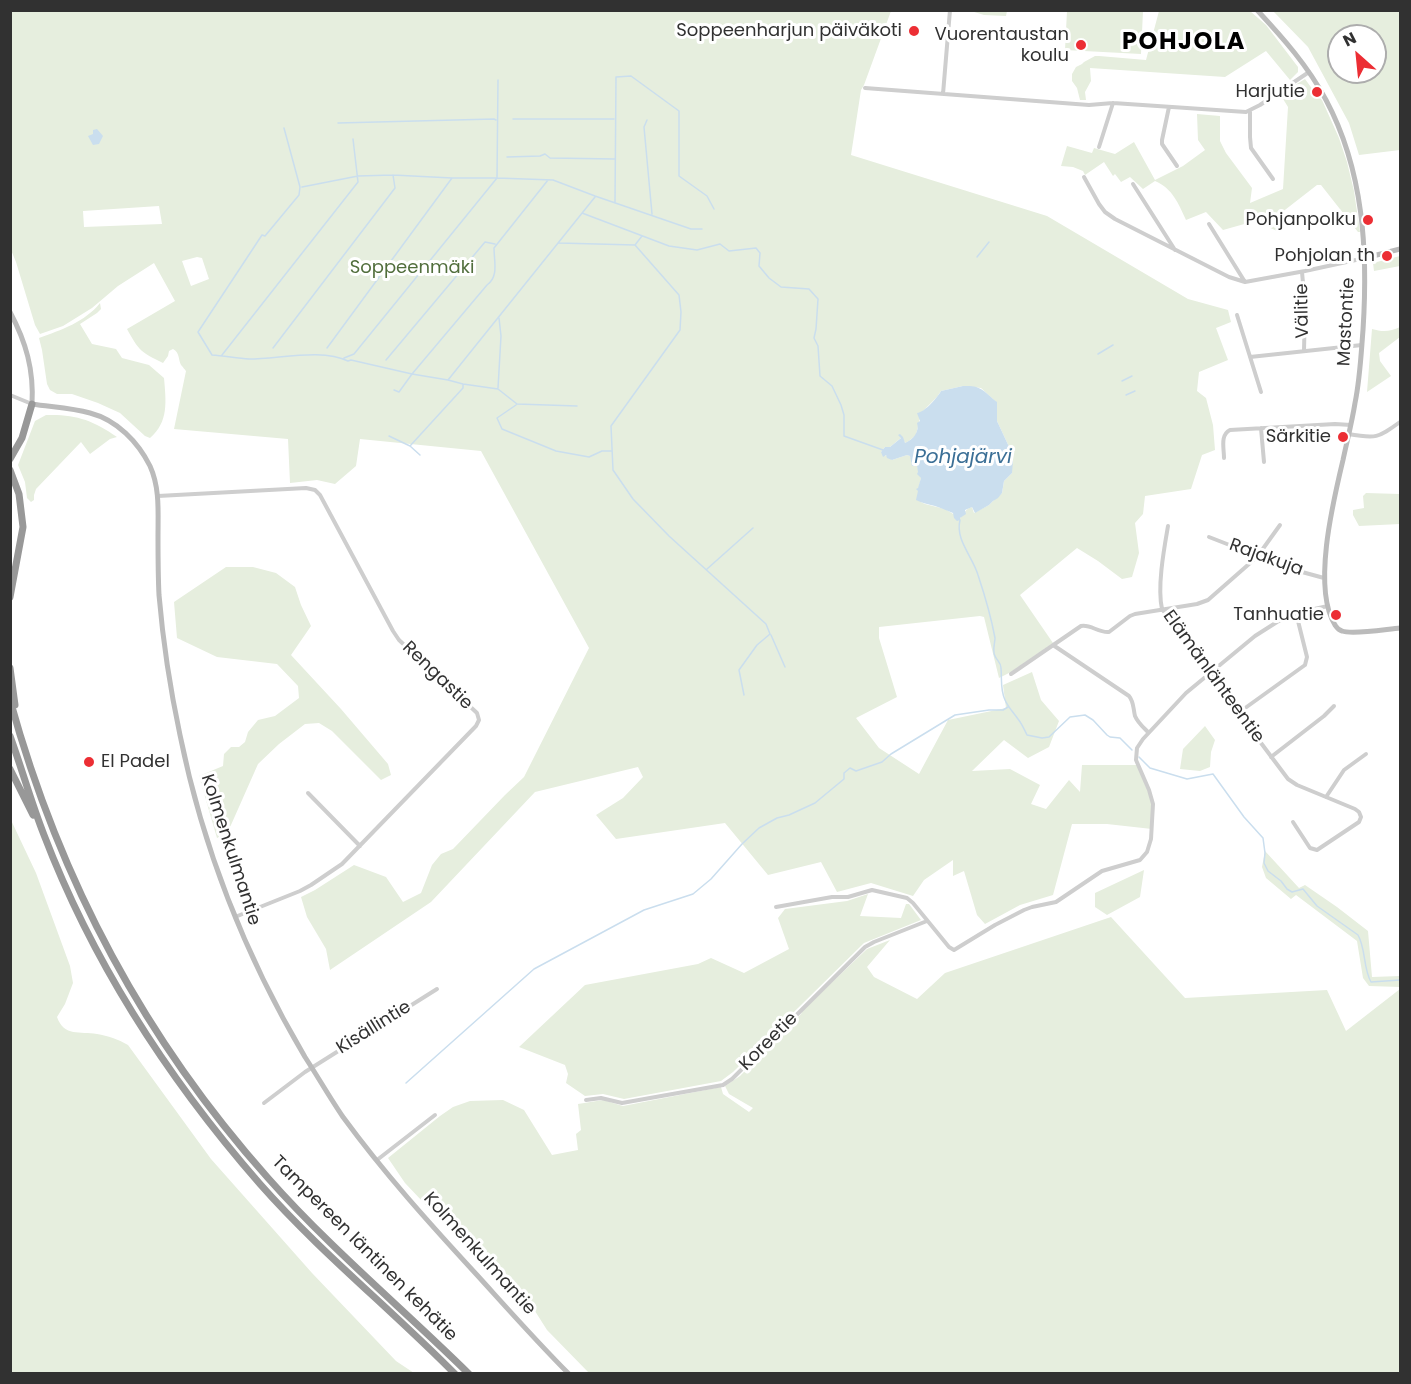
<!DOCTYPE html>
<html>
<head>
<meta charset="utf-8">
<style>
	body { margin:0 }
	#map { position:relative; width:1411px; height:1384px; overflow:hidden; background:#fff; font-family:Poppins,sans-serif }
	canvas { display:block }
	.frame { position:absolute; inset:0; border:12px solid #313131; pointer-events:none }
	.north { position:absolute; left:1327px; top:24px; width:60px; height:60px; box-sizing:border-box; background:#fff; border:2px solid #adadad; border-radius:50%; rotate:333deg; font-size:16px; font-weight:700; line-height:24px; text-align:center; color:#313131 }
	.north::after { content:''; display:block; margin:auto; width:21px; height:27px; background:#ec2e34; clip-path:polygon(50% 0,100% 100%,50% 72%,0 100%) }
</style>
</head>
<body>
<div id="map">
<canvas width="1411" height="1384"></canvas>
<div class="frame"></div>
<div class="north">N</div>
</div>
<script>
const ctx = document.querySelector('canvas').getContext('2d');
ctx.lineJoin = 'round';
function fill(path, color) { ctx.fillStyle = color; ctx.fill(path, 'evenodd'); }
function trace(path, color, width, dash) { ctx.strokeStyle = color; ctx.lineWidth = width; ctx.lineCap = dash ? 'butt' : 'round'; ctx.setLineDash(dash || []); ctx.stroke(path); }
function write(font, color, halo, rows, align = 'center') {
  ctx.font = font + ' Poppins,sans-serif'; ctx.lineWidth = 6; ctx.setLineDash([]); ctx.textBaseline = 'middle'; ctx.strokeStyle = halo; ctx.fillStyle = color; for (const [text, x, y, turn = 0] of rows) {
    ctx.save(); ctx.translate(x, y); ctx.rotate((+turn || 0) * Math.PI / 180); ctx.textAlign = isNaN(turn) ? turn : align; if (halo) ctx.strokeText(text, 0, 0); ctx.fillText(text, 0, 0); ctx.restore();
  }
}
const green = new Path2D(`
	M 10,11 L 891,11 L 864,85 L 861,90 L 851,155 L 1047,216 L 1188,299 L 1228,310 L 1231,322 L 1216,328 L 1228,360 L 1199,372 L 1197,391 L 1206,398 L 1213,425 L 1215,450 L 1202,455 L 1191,489 L 1145,496 L 1143,514 L 1135,523 L 1139,553 L 1132,577 L 1122,579 L 1098,561 L 1077,548 L 1020,595 L 1053,643 L 1011,672 L 999,678 L 984,617 L 980,616 L 879,627 L 879,638 L 897,697 L 856,718 L 879,748 L 919,774 L 948,720 L 1006,708 L 1003,685 L 1032,672 L 1041,700 L 1059,721 L 1049,747 L 1028,758 L 1004,740 L 972,771 L 1010,769 L 1040,785 L 1031,804 L 1046,809 L 1069,780 L 1080,792 L 1082,765 L 1137,765 L 1153,804 L 1152,829 L 1107,824 L 1072,824 L 1053,895 L 1020,905 L 985,924 L 977,915 L 964,871 L 953,876 L 953,860 L 924,880 L 913,896 L 871,883 L 837,892 L 821,862 L 768,875 L 725,823 L 616,839 L 596,815 L 623,798 L 643,777 L 638,767 L 535,792 L 431,902 L 330,970 L 326,949 L 307,917 L 301,897 L 315,890 L 354,865 L 386,877 L 403,902 L 421,893 L 432,865 L 441,854 L 453,849 L 505,795 L 524,777 L 589,648 L 481,451 L 360,439 L 356,466 L 335,484 L 317,480 L 290,483 L 288,439 L 174,429 L 186,371 C 186,371 182,366 181,365 C 178,359 180,353 173,349 L 169,351 L 168,356 L 163,363 C 141,352 139,351 127,329 L 175,301 L 154,263 L 118,286 L 92,308 L 63,326 L 40,334 L 35,325 L 16,262 L 11,250 ZM 159,206 L 162,224 L 84,227 L 83,211 ZM 197,257 L 202,258 L 209,279 L 191,286 L 182,261 ZM 963,386 L 981,388 L 996,402 L 997,421 L 1011,451 L 1010,458 L 1012,473 L 1004,481 L 1002,493 L 993,501 L 989,505 L 974,513 L 972,507 C 965,509 965,513 960,518 L 945,509 L 925,504 L 921,502 L 918,491 L 921,478 L 917,466 L 912,461 L 910,456 L 907,455 L 892,460 L 881,452 L 885,447 L 890,447 L 902,437 L 905,443 L 909,441 L 916,435 L 921,413 L 937,397 L 941,391 Z
	M 971,11 L 1007,11 L 1006,16 L 984,15 Z
	M 1067,11 L 1143,11 L 1141,54 L 1065,50 Z
	M 1159,11 L 1250,11 L 1266,25 L 1298,67 L 1298,72 L 1290,80 L 1266,51 L 1225,77 L 1090,68 L 1091,81 L 1085,92 L 1086,100 L 1080,100 L 1077,88 L 1072,81 L 1072,74 L 1076,67 L 1082,64 L 1084,62 L 1095,56 L 1099,56 L 1146,60 Z
	M 1273,11 L 1400,11 L 1400,150 L 1359,155 L 1349,123 L 1308,47 ZM 1339,36 L 1375,36 L 1375,72 L 1339,72 Z
	M 1305,79 L 1316,94 L 1322,100 L 1339,138 L 1347,162 L 1354,191 L 1360,232 L 1358,232 L 1321,185 L 1317,185 L 1281,213 L 1289,225 L 1277,231 L 1255,221 L 1223,230 L 1206,212 L 1186,220 C 1178,203 1173,189 1155,181 L 1143,189 L 1130,177 L 1121,182 L 1115,174 L 1113,176 L 1104,162 L 1085,175 L 1083,171 L 1073,167 L 1061,166 L 1067,146 L 1092,153 L 1094,148 L 1115,154 L 1134,142 L 1155,180 L 1183,166 L 1205,150 L 1198,140 L 1197,114 L 1220,116 L 1220,141 L 1226,153 L 1252,188 L 1250,203 L 1283,189 L 1288,107 L 1280,94 Z
	M 1400,256 L 1400,266 L 1374,271 L 1373,263 Z
	M 100,303 L 101,309 L 97,313 L 80,324 L 92,344 L 116,349 L 122,358 L 149,365 L 164,378 C 166,401 169,422 150,438 L 145,436 L 120,413 L 98,403 L 72,394 L 57,394 L 50,390 L 47,384 L 42,350 L 39,338 C 61,330 85,322 100,303 Z
	M 1400,327 L 1400,337 L 1379,353 L 1380,361 L 1391,376 L 1367,392 L 1372,329 C 1382,332 1390,332 1400,327 Z
	M 46,415 C 75,414 93,420 117,437 L 110,439 L 90,454 L 81,442 L 36,489 L 34,495 L 34,500 L 31,502 L 27,498 L 25,482 L 18,465 L 35,421 Z
	M 1366,493 L 1400,494 L 1400,524 L 1359,526 L 1353,515 L 1353,510 L 1364,508 L 1363,496 Z
	M 226,567 L 253,567 L 276,573 L 295,587 L 301,605 L 311,626 L 291,655 L 341,709 L 388,764 L 391,775 L 381,780 L 332,731 L 319,723 L 305,724 L 279,744 L 258,764 L 227,834 L 217,838 L 199,776 L 223,766 L 224,754 L 231,747 L 239,747 L 245,742 L 248,732 L 258,720 L 275,716 L 299,698 L 298,686 L 277,664 L 217,657 L 177,638 L 174,602 Z
	M 1205,726 L 1215,740 L 1211,752 L 1210,767 L 1200,771 L 1180,769 L 1183,749 Z
	M 10,818 L 36,873 L 70,966 L 73,983 L 65,1004 L 57,1017 C 64,1037 80,1031 97,1034 C 108,1036 118,1039 128,1045 L 211,1159 L 312,1273 L 396,1361 L 414,1373 L 11,1373 Z
	M 1265,851 L 1299,888 L 1305,885 L 1337,907 L 1368,931 L 1372,977 L 1400,976 L 1400,987 L 1369,986 L 1363,978 L 1357,941 L 1296,895 L 1291,899 L 1266,878 L 1262,867 Z
	M 1144,870 L 1140,897 L 1107,915 L 1095,907 L 1095,893 Z
	M 868,894 L 860,916 L 901,918 L 906,904 L 909,904 L 921,920 L 864,943 L 733,1072 L 721,1081 L 624,1099 L 603,1094 L 585,1096 L 566,1083 L 568,1074 L 565,1065 L 519,1047 L 585,985 L 698,964 L 711,958 L 744,973 L 789,949 L 778,918 L 785,909 L 847,901 Z
	M 1111,917 L 1185,998 L 1327,990 L 1346,1031 L 1400,989 L 1400,1373 L 1364,1374 L 1361,1372 L 1358,1374 L 589,1373 L 547,1330 L 521,1289 L 503,1271 L 475,1257 L 405,1183 L 388,1158 L 440,1116 L 453,1107 L 470,1101 L 503,1100 L 524,1110 L 552,1155 L 578,1150 L 576,1134 L 581,1130 L 578,1104 L 603,1100 L 623,1106 L 721,1087 L 723,1094 L 749,1112 L 753,1108 L 729,1094 L 725,1086 L 740,1076 L 801,1014 L 803,1010 L 867,949 L 890,940 L 867,967 L 874,977 L 917,999 L 945,973 Z`);
const water = new Path2D(`
	M 97,129 L 103,136 L 99,144 L 93,145 L 88,136 L 93,134 L 93,130 Z
	M 963,386 C 982,385 983,391 997,402 L 997,421 L 1011,451 L 1010,458 L 1013,461 L 1012,473 L 1004,481 L 1002,493 L 998,498 L 993,501 L 989,505 L 975,513 L 972,507 L 965,510 L 966,514 L 960,518 L 960,520 L 957,521 L 954,518 L 953,513 C 947,511 942,508 935,506 C 928,504 922,503 916,500 L 918,491 L 916,489 L 918,488 L 921,478 L 917,474 L 918,472 L 917,466 L 912,466 L 910,456 L 907,455 L 892,460 L 887,458 L 886,455 L 883,457 L 881,452 L 885,447 L 890,447 L 901,438 L 898,435 L 900,434 L 903,437 L 905,443 C 913,440 920,431 917,423 L 920,421 L 917,413 C 925,412 937,398 941,391 Z`);
const stream = new Path2D(`
	M 513,119 L 614,119
	M 647,120 L 644,127 L 652,214
	M 338,123 L 494,119 L 496,120
	M 284,128 L 300,187 L 299,195 L 265,236 L 262,235 L 198,332 L 212,355 C 224,356 237,358 249,359 C 279,359 322,348 348,361 L 351,360 L 412,374 L 448,380 L 463,384 L 498,389 L 517,404 L 577,406
	M 507,157 L 540,156 L 545,154 L 550,158 L 615,159
	M 302,187 L 358,176 L 393,175 L 452,178 L 497,178 L 553,180 L 595,196 L 691,229 L 702,229
	M 615,203 L 616,77 L 631,76 L 679,111 L 679,176 L 707,196 L 714,209
	M 582,213 L 669,246 L 697,250 L 720,244 L 729,251 L 756,248 L 760,253 L 759,266 L 769,278 L 781,287 L 809,289 L 818,299 L 816,329 L 814,338 L 818,346 L 820,376 L 832,386 L 841,405 L 844,415 L 844,436 L 883,450
	M 559,243 L 635,245 L 642,236
	M 635,245 L 679,295 L 681,312 L 680,330 L 611,426 L 613,470 L 633,499 L 669,536 L 766,624 L 770,634 L 757,645 L 739,670 L 744,695
	M 977,257 L 989,242
	M 273,348 L 395,188 L 393,175
	M 327,348 L 452,178
	M 1098,354 L 1113,345
	M 222,355 L 358,182 L 353,139
	M 344,358 L 354,354 L 497,178 L 498,80
	M 386,360 L 485,242 L 495,244
	M 448,380 L 595,197
	M 1122,381 L 1132,376
	M 498,388 L 501,336 L 499,318
	M 394,390 L 399,392 L 412,374 L 487,285 C 499,277 494,261 494,248 L 548,180
	M 1126,395 L 1135,391
	M 516,405 L 497,418 L 502,429 L 556,451 L 589,457 L 602,451 L 611,451
	M 389,436 L 410,446 L 420,455
	M 410,446 L 463,388 L 463,384
	M 960,520 C 955,540 973,557 978,575 C 985,596 991,616 995,638 C 995,643 992,651 995,656 C 997,661 1001,662 1001,668 C 1002,679 1000,689 1005,700 C 1008,707 1013,712 1018,719 C 1022,724 1024,729 1027,735 L 1042,738 L 1049,737 L 1070,717 L 1085,715 L 1093,720 L 1107,735 L 1110,737 L 1120,738 L 1132,750
	M 707,569 L 753,528
	M 771,635 L 785,667
	M 1139,757 L 1150,768 L 1187,779 L 1213,774 L 1244,817 L 1263,838 L 1265,853 L 1264,863 L 1268,871 L 1281,881 L 1287,889 L 1292,892 L 1303,889 L 1317,906 L 1358,935 C 1366,949 1363,968 1371,982 L 1400,980
	M 406,1083 L 534,969 L 644,910 L 693,894 L 711,879 L 742,844 L 759,828 L 777,818 L 789,815 L 815,803 L 844,779 L 844,773 L 850,768 L 856,771 L 882,762 L 891,754 L 955,715 L 989,710 L 1003,710 L 1008,707`);
const street = new Path2D(`
	M 865,88 L 1089,105 L 1113,103 L 1246,112 L 1260,105 L 1309,72
	M 943,94 L 950,10
	M 1169,107 L 1162,140 L 1162,144 L 1177,166
	M 1250,112 L 1250,137 L 1251,148 L 1273,179
	M 1099,147 L 1113,103
	M 1084,177 L 1099,204 L 1105,212 L 1115,219 L 1229,277 L 1245,282 L 1305,271 L 1365,258
	M 1133,184 L 1175,250
	M 1209,224 L 1245,282
	M 1302,272 L 1305,305 L 1304,351
	M 1237,315 L 1261,392
	M 1250,357 L 1362,345
	M 10,395 L 32,404
	M 1261,428 L 1264,462
	M 1348,434 C 1376,439 1378,438 1400,422
	M 1224,458 C 1224,448 1220,435 1230,430 L 1335,424 L 1351,425
	M 158,496 L 306,488 L 315,490 L 320,495 L 393,631 L 399,640 L 477,713 L 479,720 L 476,726 L 342,864 L 311,885 L 300,891 L 235,917
	M 1168,526 C 1164,549 1157,587 1162,609 L 1241,711 L 1258,739 L 1288,779 L 1297,785 L 1355,809 L 1359,812 L 1361,817 L 1359,822 L 1317,850 L 1310,848 L 1293,822
	M 1209,537 L 1291,569 L 1324,578
	M 1053,645 L 1129,696 C 1134,702 1133,708 1135,716 C 1138,723 1143,727 1148,732
	M 1011,674 L 1081,626 C 1091,624 1098,633 1109,632 L 1130,616 L 1135,614 L 1197,604 L 1208,600 L 1257,557 L 1280,525
	M 1241,711 L 1305,665 L 1307,657 L 1296,613
	M 1271,757 L 1324,716 L 1334,706
	M 308,793 L 360,846
	M 1326,797 L 1344,770 L 1366,754
	M 776,907 L 832,897 L 848,897 L 872,890 L 907,898 L 913,903 L 949,947 L 954,950 L 995,925 L 1024,910 L 1032,907 L 1056,902 L 1102,871 L 1140,860 L 1147,852 L 1151,839 L 1153,804 L 1149,790 L 1136,760 L 1137,748 L 1143,739 L 1186,693 L 1255,636 L 1277,622 L 1296,613 L 1328,606
	M 586,1100 L 601,1098 L 622,1103 L 723,1085 L 732,1079 L 865,947 L 874,942 L 927,921
	M 264,1103 L 305,1072 L 437,989
	M 377,1160 L 435,1115`);
const secondary = new Path2D(`
	M 1257,10 C 1283,38 1308,66 1326,100 C 1364,171 1368,252 1363,330 C 1361,355 1360,379 1355,403 C 1352,422 1347,441 1343,460 C 1333,502 1312,588 1335,625 C 1337,628 1338,630 1342,631 C 1353,635 1387,629 1400,628
	M 1365,258 L 1400,249
	M 10,312 C 26,342 34,370 32,404 C 51,407 71,408 90,413 C 117,420 138,442 150,466 C 160,488 158,512 158,536 C 158,555 158,575 159,595 C 163,642 170,688 180,735 C 203,849 246,957 305,1057 C 318,1077 330,1098 343,1117 C 384,1173 430,1224 477,1275 C 507,1308 537,1342 569,1374`);
const highway = new Path2D(`
	M 10,459 L 22,438 L 32,404
	M 10,470 L 19,494 L 23,527 L 10,597
	M 10,668 L 15,705
	M 10,700 C 59,878 144,1039 268,1178 C 330,1248 402,1308 469,1374
	M 10,736 C 22,769 31,802 44,835 C 93,963 170,1081 260,1184 C 320,1252 391,1309 455,1374
	M 10,769 L 33,815`);
const markers = [
	[914,31,6,"#ec2e34"],
	[1081,45,6,"#ec2e34"],
	[1317,92,6,"#ec2e34"],
	[1368,220,6,"#ec2e34"],
	[1387,256,6,"#ec2e34"],
	[1343,437,6,"#ec2e34"],
	[1336,615,6,"#ec2e34"],
	[89,762,6,"#ec2e34"]
];
const poiNames = [
	["Soppeenharjun päiväkoti",902,31],
	["Vuorentaustan",1069,35],
	["koulu",1069,56],
	["Harjutie",1305,92],
	["Pohjanpolku",1356,220],
	["Pohjolan th",1375,256],
	["Särkitie",1331,437],
	["Tanhuatie",1324,615],
	["El Padel",101,762,"left"]
];
const parkNames = [
	["Soppeenmäki",412,268]
];
const streetNames = [
	["Välitie",1303,311,-91],
	["Mastontie",1347,322,-87],
	["Rajakuja",1266,558,20],
	["Rengastie",437,676,44],
	["Elämänlähteentie",1213,677,54],
	["Kolmenkulmantie",230,850,72],
	["Kisällintie",374,1028,-32],
	["Koreetie",769,1042,-45],
	["Tampereen läntinen kehätie",364,1249,45],
	["Kolmenkulmantie",479,1254,48]
];
const waterNames = [
	["Pohjajärvi",963,458]
];
const districtNames = [
	["POHJOLA",1184,43]
];
fill(green, '#e6eede');
fill(water, '#cadeee');
trace(stream, '#cadeee', 1.5);
trace(street, '#cecece', 4);
trace(secondary, '#bbb', 5);
trace(highway, '#989898', 7);
for (const [x, y, r, color] of markers) { const dot = new Path2D(); dot.arc(x, y, r, 0, 2 * Math.PI); ctx.fillStyle = color; ctx.fill(dot); trace(dot, '#fff', 2); }
write('18px', '#313131', '#fff', poiNames, 'right');
write('18px', '#516e3c', '#fff', parkNames);
write('18px', '#313131', '#fff', streetNames);
write('italic 20px', '#3b6f96', '#fff', waterNames);
ctx.letterSpacing = '1.5px';
write('bold 24px', '#000', '#fff', districtNames);
ctx.letterSpacing = '0px';
</script>
</body>
</html>
